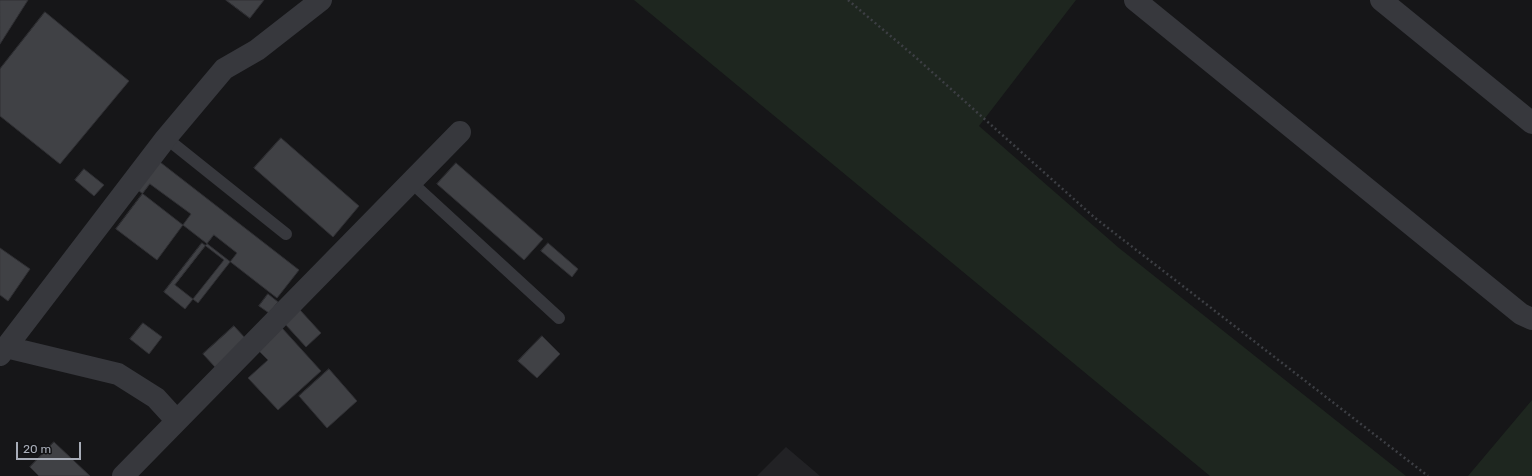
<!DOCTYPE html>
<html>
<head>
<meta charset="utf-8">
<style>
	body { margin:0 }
	#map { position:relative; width:1532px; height:476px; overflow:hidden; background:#161618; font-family:Rubik,sans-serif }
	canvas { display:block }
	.scale { position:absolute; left:16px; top:442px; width:65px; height:18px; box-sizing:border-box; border:2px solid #a8adb8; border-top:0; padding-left:5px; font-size:12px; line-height:14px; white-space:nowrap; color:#a8adb8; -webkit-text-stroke:3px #111113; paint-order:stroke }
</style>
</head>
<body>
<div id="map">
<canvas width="1532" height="476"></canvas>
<div class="scale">20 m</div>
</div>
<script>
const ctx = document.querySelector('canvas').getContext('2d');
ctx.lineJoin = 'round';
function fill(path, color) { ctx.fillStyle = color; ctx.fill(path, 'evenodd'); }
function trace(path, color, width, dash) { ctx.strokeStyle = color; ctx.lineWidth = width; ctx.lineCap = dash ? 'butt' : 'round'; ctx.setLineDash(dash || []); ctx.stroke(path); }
const built = new Path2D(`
	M 786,447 L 820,476 L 757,476 Z`);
const green = new Path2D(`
	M 634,0 L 1076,0 L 979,126 L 1119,248 L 1406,476 L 1210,476 Z
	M 1532,400 L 1532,476 L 1468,476 Z`);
const building = new Path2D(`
	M 0,0 L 28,0 L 0,44 Z
	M 226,0 L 264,0 L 250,18 Z
	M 45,12 L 129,81 L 60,164 L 0,116 L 0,69 Z
	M 281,138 L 359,206 L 333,237 L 254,168 Z
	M 156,159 L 299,270 L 277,298 L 134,187 Z
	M 456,163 L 543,239 L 524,260 L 437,184 Z
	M 84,169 L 104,185 L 94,196 L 75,180 Z
	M 150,184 L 191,214 L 157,260 L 116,229 Z
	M 214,235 L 237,253 L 198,303 L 175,285 Z
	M 202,243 L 224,260 L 185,309 L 164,292 Z
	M 548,243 L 578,269 L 572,277 L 541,251 Z
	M 0,248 L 30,269 L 8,301 L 0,295 Z
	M 268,294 L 278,302 L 269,313 L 259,306 Z
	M 300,310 L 321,333 L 306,347 L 285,324 Z
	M 143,323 L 162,337 L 149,354 L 130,339 Z
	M 234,326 L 246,339 L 215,367 L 203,354 Z
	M 282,328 L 321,371 L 278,410 L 248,378 L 268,360 L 258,350 Z
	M 542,336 L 560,354 L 537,378 L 518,361 Z
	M 329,369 L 357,401 L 327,428 L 299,396 Z
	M 54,442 L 90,476 L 39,476 L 30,467 Z`);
const path = new Path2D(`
	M 848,0 L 913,55 L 1095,218 L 1428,476`);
const lane = new Path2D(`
	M 166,138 L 286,234
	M 411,182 L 559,318`);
const street = new Path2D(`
	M 1135,0 L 1521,314 L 1532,319
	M 1381,0 L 1532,123
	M 6,347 L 118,374 L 156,398 L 177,421
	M 0,355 L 166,138 L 224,69 L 257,50 L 321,0
	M 123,476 L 460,132`);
fill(built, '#222225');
fill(green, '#1e261f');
fill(building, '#404145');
trace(building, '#303034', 1);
trace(path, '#3d3f44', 2.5, [2, 3]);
trace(lane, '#37383d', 12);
trace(street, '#37383d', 22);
</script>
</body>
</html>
